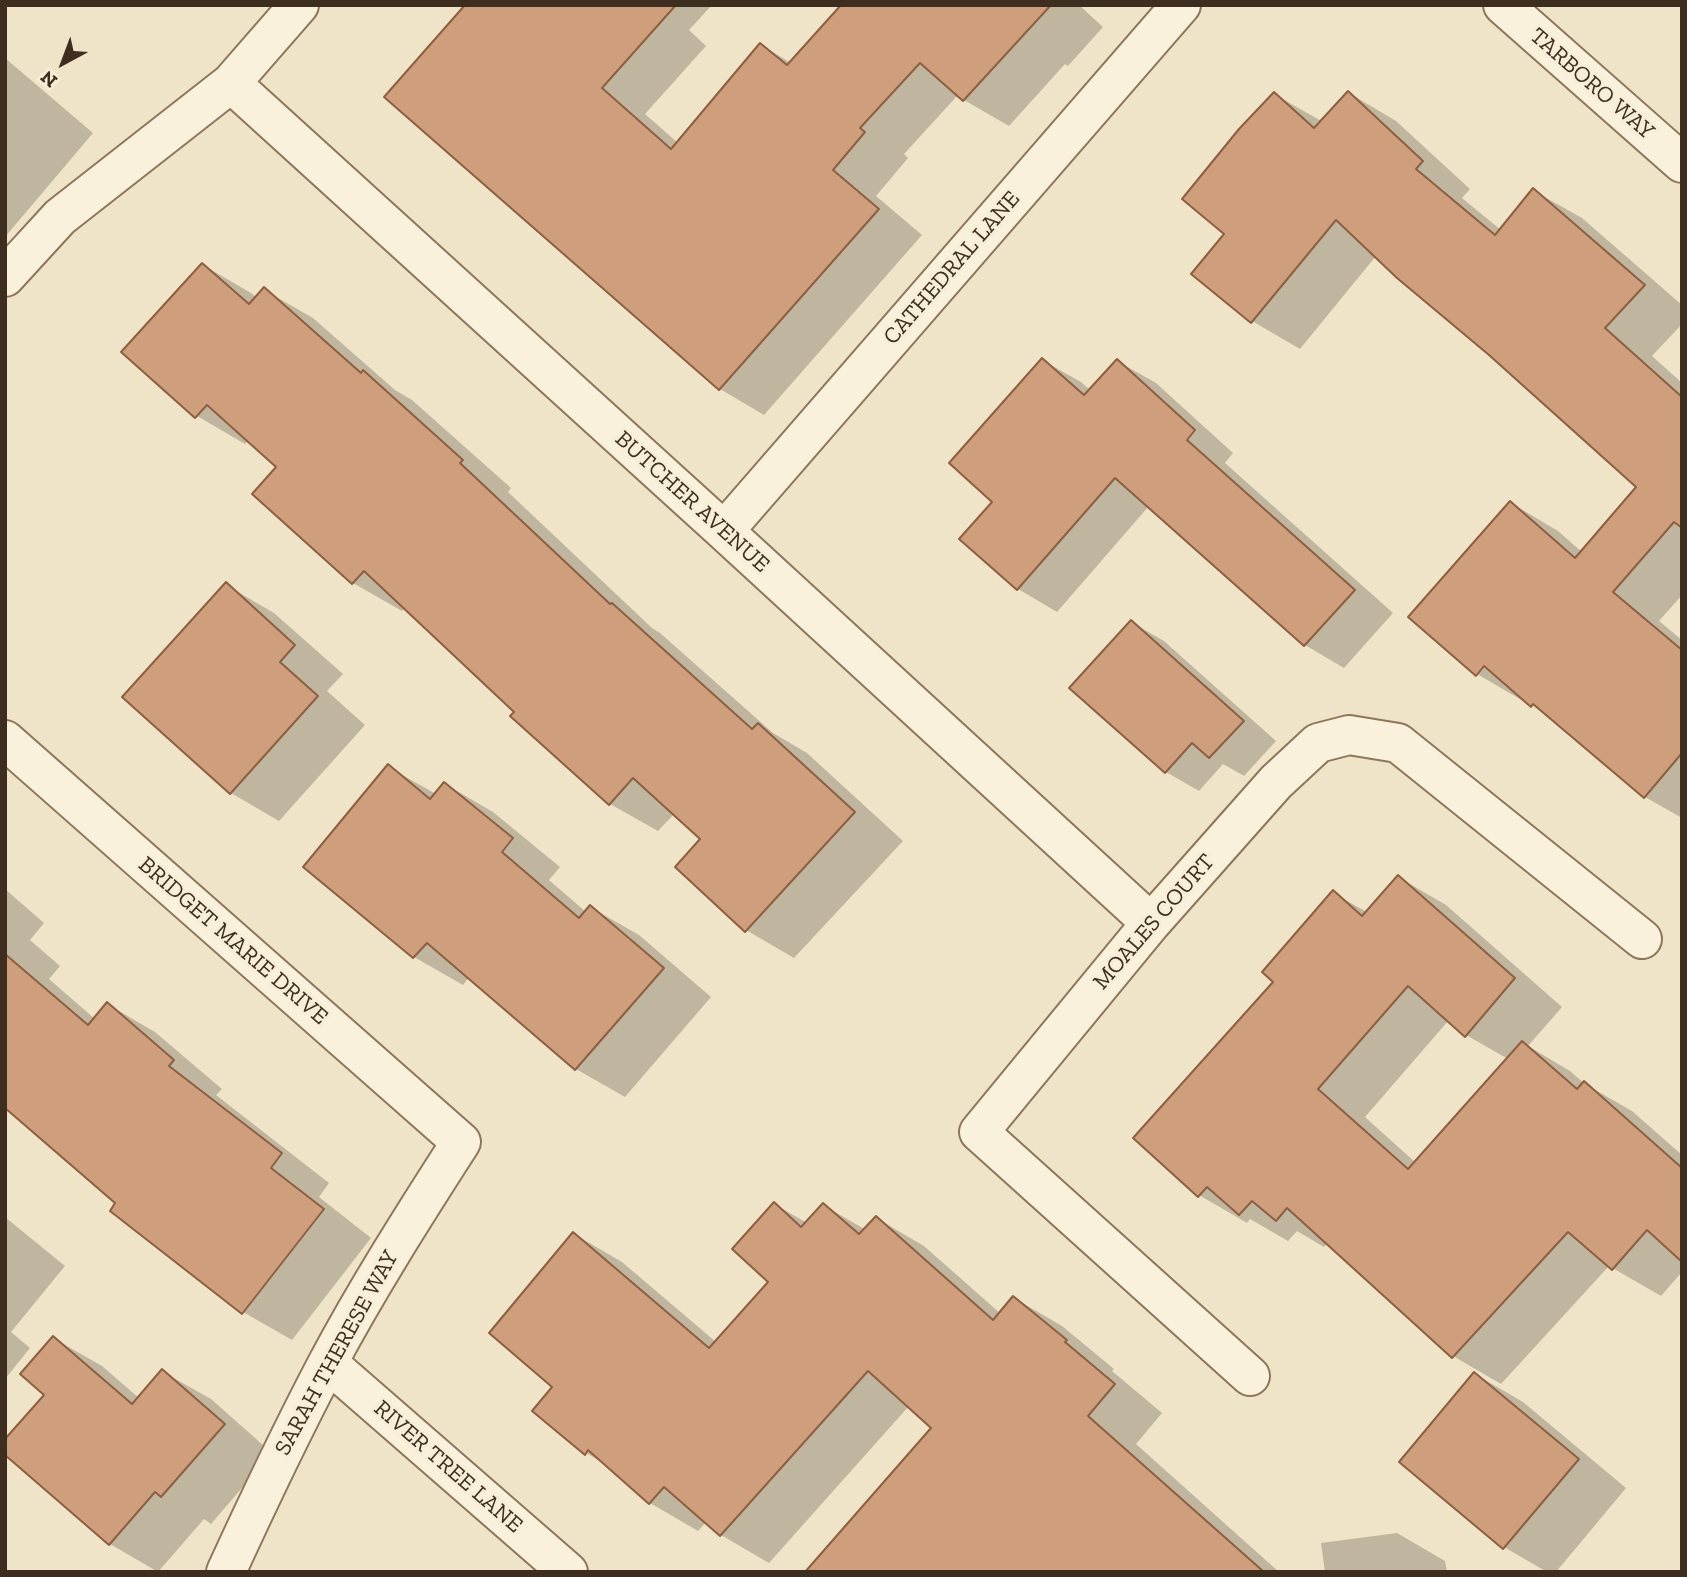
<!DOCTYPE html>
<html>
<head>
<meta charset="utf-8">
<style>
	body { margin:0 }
	#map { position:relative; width:1687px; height:1577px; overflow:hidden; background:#f0e4c8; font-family:"Zilla Slab",serif }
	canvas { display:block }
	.frame { position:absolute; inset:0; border:7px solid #3d2e20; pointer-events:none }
	.north { position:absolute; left:28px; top:28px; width:70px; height:70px; -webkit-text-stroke:5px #f7eed8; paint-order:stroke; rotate:221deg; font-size:19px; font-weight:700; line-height:28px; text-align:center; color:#3d2e20 }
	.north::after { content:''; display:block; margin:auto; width:24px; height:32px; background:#3d2e20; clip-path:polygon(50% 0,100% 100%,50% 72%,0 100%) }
</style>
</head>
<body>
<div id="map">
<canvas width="1687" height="1577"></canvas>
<div class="frame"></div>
<div class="north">N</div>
</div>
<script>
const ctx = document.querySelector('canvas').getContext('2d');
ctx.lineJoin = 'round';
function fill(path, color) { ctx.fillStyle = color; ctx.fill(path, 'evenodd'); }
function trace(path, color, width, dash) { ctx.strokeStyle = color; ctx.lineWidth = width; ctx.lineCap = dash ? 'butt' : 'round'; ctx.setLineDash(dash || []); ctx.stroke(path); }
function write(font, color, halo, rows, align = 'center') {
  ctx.font = font + ' "Zilla Slab",serif'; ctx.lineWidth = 6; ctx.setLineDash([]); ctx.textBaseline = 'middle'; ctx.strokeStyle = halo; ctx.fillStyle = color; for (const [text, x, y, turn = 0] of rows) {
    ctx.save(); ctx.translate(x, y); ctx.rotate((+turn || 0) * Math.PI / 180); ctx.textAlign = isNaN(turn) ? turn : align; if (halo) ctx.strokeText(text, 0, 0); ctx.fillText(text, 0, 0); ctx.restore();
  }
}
const shadow = new Path2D(`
	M 544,5 L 712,5 L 689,30 L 706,46 L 645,114 L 678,143 L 761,45 L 791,63 L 844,5 L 1079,5 L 1103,27 L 1068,66 L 1065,64 L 1009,126 L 964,100 L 958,95 L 904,154 L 908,158 L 876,196 L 922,235 L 764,415 L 720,389 Z
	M 5,58 L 93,133 L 5,237 Z
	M 1349,93 L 1396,121 L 1470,189 L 1462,198 L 1501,230 L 1534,191 L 1582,218 L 1682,305 L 1682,324 L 1652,356 L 1682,383 L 1682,595 L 1659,621 L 1682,640 L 1682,818 L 1645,797 L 1548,715 L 1526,700 L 1525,702 L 1477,674 L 1511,503 L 1558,531 L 1582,552 L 1638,487 L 1490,354 L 1376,256 L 1300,349 L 1252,321 L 1226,234 L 1274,94 L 1323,122 Z
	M 203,265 L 251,293 L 257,298 L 264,290 L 313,318 L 395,390 L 412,400 L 511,488 L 508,492 L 652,628 L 660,633 L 773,733 L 807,753 L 903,841 L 794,958 L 746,930 L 702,839 L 674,814 L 658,831 L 610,804 L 405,607 L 402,611 L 353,583 L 254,494 L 278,467 L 249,440 L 245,444 L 197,416 L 124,352 Z
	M 1042,360 L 1081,382 L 1090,390 L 1117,361 L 1156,383 L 1233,453 L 1225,463 L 1393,613 L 1344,668 L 1305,645 L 1149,506 L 1057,612 L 1018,589 L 995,502 Z
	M 226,585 L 274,613 L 343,674 L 327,691 L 365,725 L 279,821 L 231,793 Z
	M 1131,622 L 1164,641 L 1276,741 L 1244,776 L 1223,764 L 1199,791 L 1166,772 Z
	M 388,767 L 436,794 L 445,784 L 493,812 L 560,867 L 549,880 L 586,912 L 590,907 L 639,935 L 711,997 L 625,1097 L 576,1069 L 469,977 L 463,985 L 414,957 L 306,867 Z
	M 1398,877 L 1446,905 L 1562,1007 L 1528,1046 L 1570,1071 L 1585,1084 L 1632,1111 L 1682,1155 L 1682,1272 L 1661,1296 L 1609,1266 L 1501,1384 L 1453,1356 L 1328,1243 L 1324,1247 L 1297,1231 L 1288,1241 L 1250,1219 L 1247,1223 L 1199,1195 L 1276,982 L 1333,893 L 1367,912 ZM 1449,1020 L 1466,1035 L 1508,1059 L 1416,1163 L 1365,1117 Z
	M 5,889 L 44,923 L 30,940 L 60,966 L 49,979 L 95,1019 L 107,1004 L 155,1032 L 222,1089 L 216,1095 L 329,1183 L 319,1197 L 371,1238 L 292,1340 L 243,1312 L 5,1106 Z
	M 774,1204 L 807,1223 L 823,1205 L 866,1230 L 876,1218 L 924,1246 L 1001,1314 L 1014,1298 L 1062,1326 L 1114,1369 L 1112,1371 L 1162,1413 L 1136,1444 L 1279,1572 L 808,1572 L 933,1427 L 909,1406 L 769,1563 L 721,1535 L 706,1522 L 698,1531 L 650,1503 L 610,1467 L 586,1453 L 554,1387 L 574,1234 L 622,1262 L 716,1342 L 770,1282 Z
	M 5,1217 L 65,1266 L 11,1332 L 30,1348 L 5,1379 Z
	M 53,1338 L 102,1366 L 139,1398 L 163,1372 L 211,1399 L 272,1453 L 211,1524 L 204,1519 L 158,1572 L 110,1544 L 46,1395 Z
	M 1475,1374 L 1523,1402 L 1626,1488 L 1556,1572 L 1547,1572 L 1504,1547 L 1402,1462 Z
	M 1397,1533 L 1445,1561 L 1447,1572 L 1325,1572 L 1321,1543 Z`);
const building = new Path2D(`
	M 465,5 L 676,5 L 602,88 L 671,149 L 760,43 L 787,65 L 841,5 L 1051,5 L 963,101 L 920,63 L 860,128 L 865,132 L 833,170 L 879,209 L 719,390 L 384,97 Z
	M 1348,91 L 1423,161 L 1416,169 L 1495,235 L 1533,188 L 1645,285 L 1605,328 L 1682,397 L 1682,528 L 1674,522 L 1613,592 L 1682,650 L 1682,753 L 1644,798 L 1533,704 L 1531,707 L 1484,666 L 1476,676 L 1408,617 L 1510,501 L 1575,558 L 1636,487 L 1489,355 L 1397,278 L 1336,220 L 1251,323 L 1191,274 L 1224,234 L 1182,199 L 1239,129 L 1274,92 L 1314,128 Z
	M 202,263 L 249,304 L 264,287 L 361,373 L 363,370 L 463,460 L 460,463 L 610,604 L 612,603 L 752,729 L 758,723 L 855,812 L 745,932 L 675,867 L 700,839 L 633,778 L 609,805 L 510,716 L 514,712 L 364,571 L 352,584 L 252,494 L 276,467 L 207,405 L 195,418 L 121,352 Z
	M 1042,358 L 1084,395 L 1117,359 L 1195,430 L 1187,440 L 1355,590 L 1304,646 L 1115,478 L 1017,590 L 959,539 L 992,502 L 949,463 Z
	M 226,582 L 295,645 L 280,662 L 318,696 L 230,794 L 122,697 Z
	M 1131,620 L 1244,721 L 1209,758 L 1192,743 L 1165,773 L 1069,688 Z
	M 388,764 L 430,799 L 444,782 L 513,838 L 502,852 L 579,918 L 590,905 L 664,968 L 575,1070 L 427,943 L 413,958 L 303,867 Z
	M 1398,875 L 1515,978 L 1465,1037 L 1408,986 L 1318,1089 L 1408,1169 L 1522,1041 L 1577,1089 L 1584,1081 L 1682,1168 L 1682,1262 L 1647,1230 L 1612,1270 L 1568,1232 L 1452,1358 L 1287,1208 L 1276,1221 L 1252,1201 L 1239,1215 L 1207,1187 L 1198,1197 L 1133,1138 L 1273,982 L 1262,972 L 1333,890 L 1362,916 Z
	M 5,954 L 88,1025 L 107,1002 L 174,1060 L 169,1066 L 282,1153 L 271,1168 L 324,1209 L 242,1314 L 110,1211 L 115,1203 L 5,1108 Z
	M 774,1202 L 801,1227 L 823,1203 L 859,1234 L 876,1216 L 993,1320 L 1013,1296 L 1067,1340 L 1065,1342 L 1115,1384 L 1088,1416 L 1264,1572 L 805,1572 L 931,1428 L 868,1371 L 720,1536 L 664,1487 L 649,1504 L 588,1450 L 585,1455 L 532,1411 L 552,1387 L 489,1333 L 573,1232 L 709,1348 L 768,1282 L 732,1249 Z
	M 53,1336 L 132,1404 L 162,1369 L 225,1424 L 161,1497 L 155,1492 L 109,1545 L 5,1455 L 5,1439 L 44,1395 L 20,1374 Z
	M 1474,1372 L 1579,1459 L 1503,1549 L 1399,1462 Z`);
const minor = new Path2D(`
	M 1503,5 L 1682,163
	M 231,83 L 724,531 L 1151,923
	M 5,277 L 60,217 L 231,83 L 299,5
	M 724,531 L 1181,5
	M 5,740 L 461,1142 C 414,1215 367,1289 326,1366 C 291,1433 258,1502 226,1572
	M 328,1363 L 568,1572
	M 1250,1376 L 979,1132 L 1151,923 L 1276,782 L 1318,743 L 1349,735 L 1398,743 L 1642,939`);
const streetNames = [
	["TARBORO WAY",1592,84,41],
	["CATHEDRAL LANE",952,268,-49],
	["BUTCHER AVENUE",692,502,42],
	["MOALES COURT",1154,922,-49],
	["BRIDGET MARIE DRIVE",233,941,41],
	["SARAH THERESE WAY",337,1353,-61],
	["RIVER TREE LANE",448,1467,41]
];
fill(shadow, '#0003');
fill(building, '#cf9f7d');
trace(building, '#8d5f41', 2);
trace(minor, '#8d765c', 42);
trace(minor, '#faf1dc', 38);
write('23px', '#3d2e20', '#f7eed8', streetNames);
</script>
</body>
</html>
